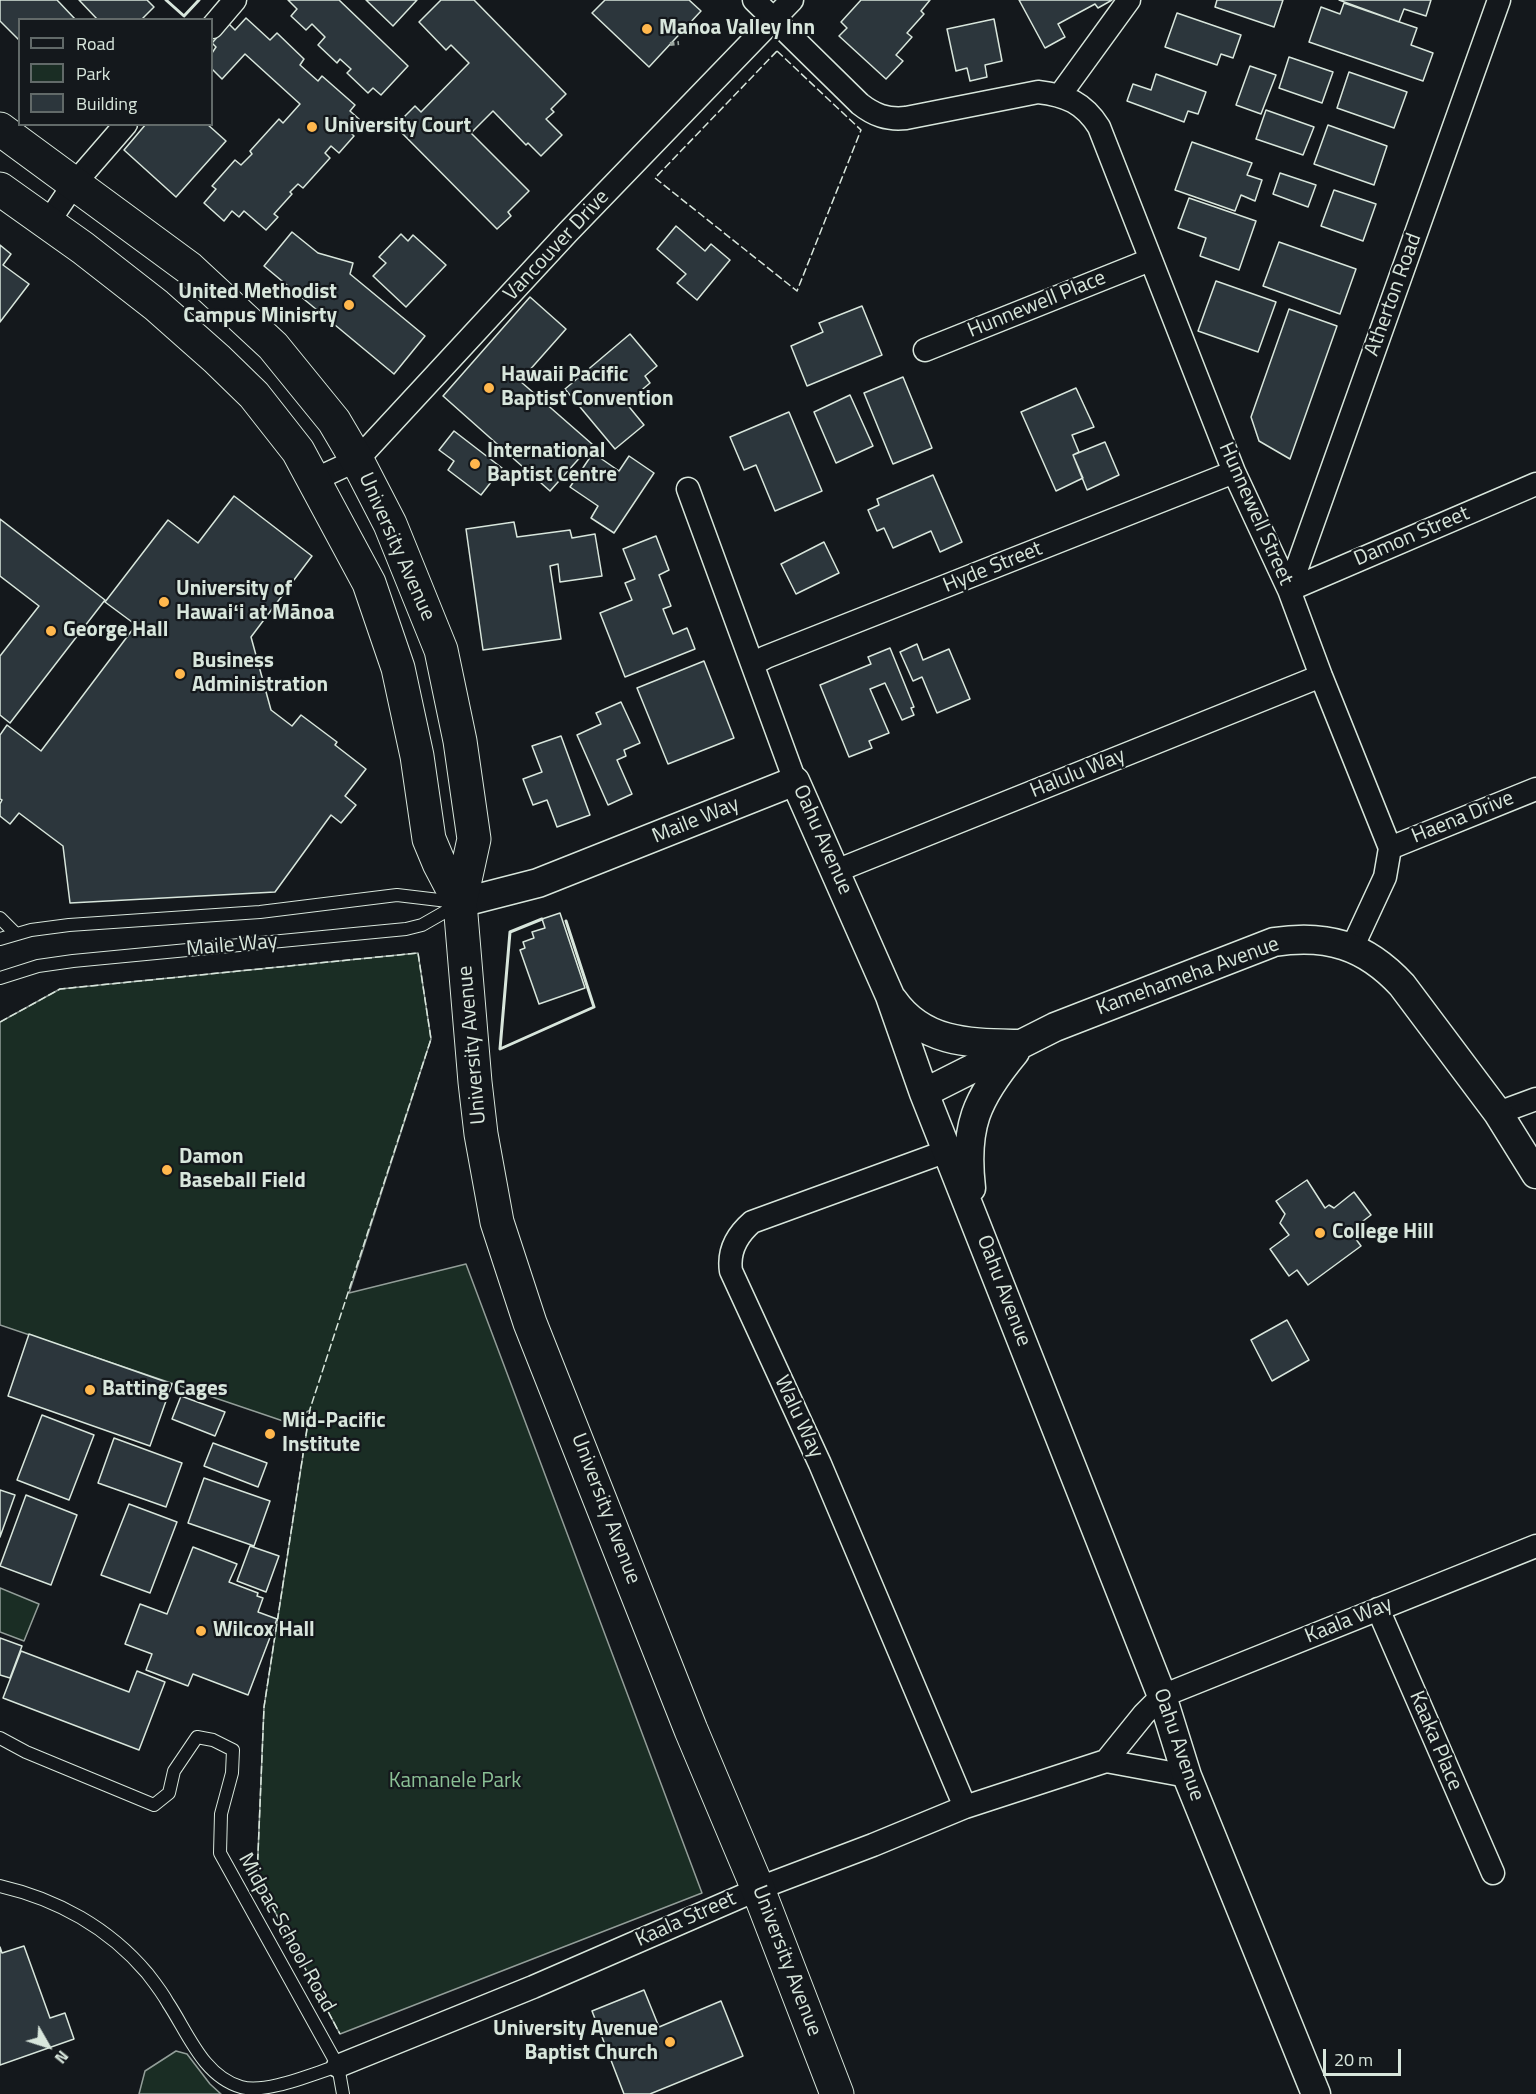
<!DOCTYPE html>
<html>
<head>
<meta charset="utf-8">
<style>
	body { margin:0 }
	#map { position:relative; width:1536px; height:2094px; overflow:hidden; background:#14181c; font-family:"Titillium Web",sans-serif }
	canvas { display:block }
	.legend { position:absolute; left:18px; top:18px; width:195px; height:108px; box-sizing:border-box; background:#14181c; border:2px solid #626a69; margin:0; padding:8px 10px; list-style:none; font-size:18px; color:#d8e6dc }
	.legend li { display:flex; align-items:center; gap:12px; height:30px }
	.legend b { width:30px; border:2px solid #626a69 }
	.north { position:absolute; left:18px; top:2016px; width:60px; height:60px; -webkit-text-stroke:4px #14181c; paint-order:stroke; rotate:129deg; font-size:16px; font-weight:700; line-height:24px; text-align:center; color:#d8e6dc }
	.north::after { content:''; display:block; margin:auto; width:21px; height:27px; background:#d8e6dc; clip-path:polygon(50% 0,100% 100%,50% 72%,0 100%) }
	.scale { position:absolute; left:1323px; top:2049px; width:78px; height:27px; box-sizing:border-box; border:3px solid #d8e6dc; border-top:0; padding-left:8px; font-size:18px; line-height:21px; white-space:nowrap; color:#d8e6dc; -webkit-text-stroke:4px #14181c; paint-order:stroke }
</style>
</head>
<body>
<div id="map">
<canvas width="1536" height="2094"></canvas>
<ul class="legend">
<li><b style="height:8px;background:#14181c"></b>Road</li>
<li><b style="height:16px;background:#1a2d24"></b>Park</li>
<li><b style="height:16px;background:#2c363c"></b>Building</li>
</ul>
<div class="north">N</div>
<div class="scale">20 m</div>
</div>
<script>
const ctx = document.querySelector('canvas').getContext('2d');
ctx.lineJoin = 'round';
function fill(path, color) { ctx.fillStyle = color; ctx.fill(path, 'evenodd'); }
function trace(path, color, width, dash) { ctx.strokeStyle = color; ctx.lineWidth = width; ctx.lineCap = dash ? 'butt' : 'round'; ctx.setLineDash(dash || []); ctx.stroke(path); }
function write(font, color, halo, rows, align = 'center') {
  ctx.font = font + ' "Titillium Web",sans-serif'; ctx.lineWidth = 4.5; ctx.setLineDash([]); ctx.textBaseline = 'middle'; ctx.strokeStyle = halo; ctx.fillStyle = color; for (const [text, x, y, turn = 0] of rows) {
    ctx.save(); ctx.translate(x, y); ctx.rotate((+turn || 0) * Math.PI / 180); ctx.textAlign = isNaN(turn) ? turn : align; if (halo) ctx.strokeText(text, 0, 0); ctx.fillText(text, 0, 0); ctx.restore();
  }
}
const green = new Path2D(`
	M 418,953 L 431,1039 L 349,1293 L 466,1264 L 702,1893 L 340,2034 L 257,1878 L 264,1707 L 310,1410 L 289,1423 L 0,1325 L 0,1022 L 60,989 Z
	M 0,1588 L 39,1604 L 24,1641 L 0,1632 Z
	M 176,2051 L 187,2054 L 210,2084 L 221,2094 L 139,2094 L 145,2071 Z`);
const building = new Path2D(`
	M 0,0 L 57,0 L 76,20 L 20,20 L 20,41 L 0,21 Z
	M 79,0 L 147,0 L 154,7 L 141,20 L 98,20 Z
	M 288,0 L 339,0 L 408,66 L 381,95 L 373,88 L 368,93 L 347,73 L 351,69 L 340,59 L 337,63 L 318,45 L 325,37 L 312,24 L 306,30 L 291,16 L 297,9 Z
	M 366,0 L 417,0 L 393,26 Z
	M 441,0 L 474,0 L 566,94 L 551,109 L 554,112 L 546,119 L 562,135 L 541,156 L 528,143 L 526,145 L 493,111 L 471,133 L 529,191 L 508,212 L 511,216 L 497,229 L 395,126 L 415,106 L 421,112 L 469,63 L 451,45 L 446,50 L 419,22 Z
	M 605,0 L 689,0 L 701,11 L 649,67 L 592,13 Z
	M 861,0 L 930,0 L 921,11 L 924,14 L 907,33 L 912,37 L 896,55 L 903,61 L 886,79 L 839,36 L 847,28 L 841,22 Z
	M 1019,0 L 1112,0 L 1098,8 L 1095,4 L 1058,24 L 1065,37 L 1045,48 Z
	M 1217,0 L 1283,0 L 1274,27 L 1215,7 Z
	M 1339,0 L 1431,0 L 1426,16 L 1404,9 L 1399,22 Z
	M 1344,3 L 1417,28 L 1411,45 L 1433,53 L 1423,81 L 1309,42 L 1321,7 L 1340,14 Z
	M 1177,13 L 1241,35 L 1233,58 L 1221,54 L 1217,65 L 1165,47 Z
	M 246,18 L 270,40 L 277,33 L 304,59 L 300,65 L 318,81 L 322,76 L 355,105 L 350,111 L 359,119 L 349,131 L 354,136 L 339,153 L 331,146 L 325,153 L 330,158 L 303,188 L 298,184 L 290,192 L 292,194 L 274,214 L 278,217 L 266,230 L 244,211 L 239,217 L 232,211 L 224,221 L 204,203 L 216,189 L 212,186 L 235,160 L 241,165 L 252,154 L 250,151 L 279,119 L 283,123 L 300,104 L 245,54 L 222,79 L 212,69 L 212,53 L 216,47 L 212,43 L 229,24 L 235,30 Z
	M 994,19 L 1002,61 L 985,65 L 987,77 L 970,81 L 967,68 L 956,71 L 947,29 Z
	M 1289,57 L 1333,72 L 1322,103 L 1279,88 Z
	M 1250,66 L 1276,75 L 1261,114 L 1236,105 Z
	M 1349,72 L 1407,92 L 1394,128 L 1337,108 Z
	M 1156,74 L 1206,92 L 1198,114 L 1188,111 L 1184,122 L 1127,101 L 1133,84 L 1151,90 Z
	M 1266,110 L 1314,127 L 1303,155 L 1256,139 Z
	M 146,124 L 207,124 L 226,141 L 176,197 L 124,150 Z
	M 1328,125 L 1387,146 L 1374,185 L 1314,164 Z
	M 1192,142 L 1252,163 L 1247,175 L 1262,180 L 1255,201 L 1241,195 L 1235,211 L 1175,190 Z
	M 1280,173 L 1316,185 L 1308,207 L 1273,194 Z
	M 1334,190 L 1376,204 L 1363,241 L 1321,226 Z
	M 1189,198 L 1256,221 L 1239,270 L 1200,256 L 1206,238 L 1178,228 Z
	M 676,226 L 705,251 L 711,244 L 730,260 L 697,300 L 677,283 L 686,274 L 657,249 Z
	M 292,232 L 318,253 L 353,263 L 350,274 L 425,336 L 394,374 L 264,266 Z
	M 401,234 L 408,241 L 413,235 L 446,265 L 406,307 L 373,276 L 386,263 L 379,257 Z
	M 1279,242 L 1356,269 L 1340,314 L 1263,286 Z
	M 0,245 L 11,254 L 3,265 L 29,284 L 0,322 Z
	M 1216,281 L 1276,302 L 1258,352 L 1198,331 Z
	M 530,297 L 566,329 L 520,381 L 592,444 L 550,491 L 443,396 Z
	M 862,306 L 882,355 L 807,386 L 791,346 L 823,332 L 819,323 Z
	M 1289,309 L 1337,326 L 1290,459 L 1259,441 L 1251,417 Z
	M 630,334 L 657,366 L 645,376 L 650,383 L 626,403 L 644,425 L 615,449 L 565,389 Z
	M 903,377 L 932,448 L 893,464 L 864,393 Z
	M 1076,388 L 1094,427 L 1072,435 L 1079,452 L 1073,455 L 1083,478 L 1056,491 L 1021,412 Z
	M 850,395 L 873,446 L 836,463 L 814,412 Z
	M 789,412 L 822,491 L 775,511 L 756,465 L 744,470 L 730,437 Z
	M 454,431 L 502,468 L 481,495 L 448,470 L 454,461 L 439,450 Z
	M 1105,442 L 1119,475 L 1087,490 L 1073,455 Z
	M 593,453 L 619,471 L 629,456 L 654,473 L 614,533 L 591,518 L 598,506 L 570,487 Z
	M 933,475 L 962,542 L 940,552 L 931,531 L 893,548 L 884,528 L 877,531 L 868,510 L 879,505 L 877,499 Z
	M 234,496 L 312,556 L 251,637 L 271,710 L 292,726 L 301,715 L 337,742 L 335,745 L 366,769 L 345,796 L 356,805 L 341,823 L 331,815 L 275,892 L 70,903 L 63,846 L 19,813 L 10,824 L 0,816 L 0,804 L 2,800 L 0,799 L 0,735 L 7,725 L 41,751 L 136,625 L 105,602 L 168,520 L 198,543 Z
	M 0,519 L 105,600 L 10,723 L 0,715 L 0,656 L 39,606 L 0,576 Z
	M 514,522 L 517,537 L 570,530 L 572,538 L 595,534 L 602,576 L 560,582 L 558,564 L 550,566 L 561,639 L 483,650 L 466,529 Z
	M 656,536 L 669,570 L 659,575 L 671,606 L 663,609 L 673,634 L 687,628 L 695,649 L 625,677 L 600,613 L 632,600 L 625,583 L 635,579 L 623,549 Z
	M 824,542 L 839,573 L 796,594 L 781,564 Z
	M 917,644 L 923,660 L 949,649 L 970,699 L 937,713 L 922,677 L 913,681 L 900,652 Z
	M 890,648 L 914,707 L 911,708 L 914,715 L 902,720 L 885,683 L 870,689 L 889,733 L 869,741 L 872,748 L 849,757 L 820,685 L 871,664 L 868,657 Z
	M 704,661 L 734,738 L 668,764 L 637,688 Z
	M 621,702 L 640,743 L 624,750 L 626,756 L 617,760 L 632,794 L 608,805 L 577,735 L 601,724 L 596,713 Z
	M 561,736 L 590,815 L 557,827 L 547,800 L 533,805 L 523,779 L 542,772 L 532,746 Z
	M 560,913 L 585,988 L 539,1004 L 520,950 L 525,948 L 523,942 L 534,938 L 532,932 L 545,928 L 542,919 Z
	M 1307,1180 L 1325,1208 L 1329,1205 L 1334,1208 L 1354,1192 L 1371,1215 L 1350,1231 L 1361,1246 L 1308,1285 L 1297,1270 L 1289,1276 L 1270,1249 L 1289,1235 L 1280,1223 L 1285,1214 L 1276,1201 Z
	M 1287,1320 L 1309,1360 L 1272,1381 L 1251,1340 Z
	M 29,1334 L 172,1384 L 150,1446 L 8,1396 Z
	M 181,1396 L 225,1412 L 215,1436 L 172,1419 Z
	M 42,1415 L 94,1435 L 69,1500 L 17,1480 Z
	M 114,1438 L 182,1463 L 166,1507 L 98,1483 Z
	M 213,1443 L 267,1463 L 258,1487 L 204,1466 Z
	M 204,1478 L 270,1501 L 254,1546 L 188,1523 Z
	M 0,1490 L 15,1495 L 0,1537 Z
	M 26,1495 L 77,1515 L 51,1585 L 0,1566 Z
	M 129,1504 L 177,1522 L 150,1593 L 101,1575 Z
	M 250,1546 L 279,1556 L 266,1592 L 237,1581 Z
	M 193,1547 L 237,1564 L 229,1582 L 258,1593 L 257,1596 L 263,1598 L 258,1612 L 277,1619 L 248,1695 L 193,1674 L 188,1686 L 146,1670 L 152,1654 L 125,1644 L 140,1604 L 167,1614 Z
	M 0,1638 L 22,1646 L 10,1678 L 0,1675 Z
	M 21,1651 L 129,1692 L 137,1671 L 165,1682 L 139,1750 L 3,1698 Z
	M 24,1946 L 50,2018 L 65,2013 L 74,2039 L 0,2065 L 0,1947 L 2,1953 Z
	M 644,1990 L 659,2027 L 721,2001 L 743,2056 L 650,2094 L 624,2094 L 592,2011 Z`);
const path = new Path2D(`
	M 670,44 L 679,43`);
const service = new Path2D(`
	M 0,918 L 16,934
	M 0,939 L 31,930 L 69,925 L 260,912 L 397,895 L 456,902
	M 0,978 L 38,966 L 73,961 L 406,929 L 422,925 L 457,905
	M 0,1738 L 26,1752 L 154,1805 L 169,1793 L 174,1771 L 197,1737 L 213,1740 L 233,1750 L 232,1773 L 221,1814 L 220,1853 L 338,2066 L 343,2094
	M 0,1886 C 57,1899 109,1928 147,1973 C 154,1982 162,1992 168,2003 C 188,2033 203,2076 241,2087 C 266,2094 312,2074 338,2066`);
const minor = new Path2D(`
	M 754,0 L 860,104 C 874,115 887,120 906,118 L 1038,92 C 1066,95 1084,103 1099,127 L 1234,472 L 1289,590 L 1321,676 L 1390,848 L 1385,877 L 1352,948
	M 212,27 L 235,0
	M 1060,95 L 1129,0
	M 47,224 L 74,184 L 126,124
	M 925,350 L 1150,260
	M 314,480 L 357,460 L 568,232 L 792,0
	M 688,489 L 795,781
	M 1289,590 L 1499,0
	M 1289,590 L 1536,484
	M 753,664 L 766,657 L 1234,472
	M 1390,848 L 1536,789
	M 836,871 L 1321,676
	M 1498,1113 L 1536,1099
	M 947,1151 L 752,1222 C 737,1235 728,1251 731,1271 L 820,1464 L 965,1807
	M 1378,1609 L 1493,1873
	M 1106,1761 L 1187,1776
	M 338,2066 L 533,1987 L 770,1884 L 873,1845 L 965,1807 L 1106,1761 L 1144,1714 L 1162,1696 L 1536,1546`);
const tertiary = new Path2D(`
	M 460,903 L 538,883 L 795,781 L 890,996 L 924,1093 L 1162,1696 L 1187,1776 L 1316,2094
	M 893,1000 C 923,1043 969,1043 1016,1044
	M 924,1093 L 1055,1027 L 1274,942 C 1327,934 1365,945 1402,985 L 1498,1113 L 1536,1174
	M 971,1188 C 964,1127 976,1099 1015,1052`);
const secondary = new Path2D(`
	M 0,129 L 189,268 L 273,346 L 334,421 L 357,460 L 390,524 L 441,650 L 460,741 L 474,839 L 460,903 L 475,1082 L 481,1134 L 497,1222 L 530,1323 L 691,1730 L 758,1889 L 837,2094
	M 0,189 L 83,248 L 156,305 L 217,359 L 254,395 L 298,451 L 369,583 L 398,668 L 417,756 L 429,839 L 439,863 L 460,903`);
const fence = new Path2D(`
	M 777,51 L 861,130 L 797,291 L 655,178 Z
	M 0,1022 L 60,989 L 418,953 L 431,1039 L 310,1409 L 264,1707 L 257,1878 L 340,2034`);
const wall = new Path2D(`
	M 166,0 L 184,16 L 199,0
	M 542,919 L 510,932 L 500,1049 L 594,1007 L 566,921`);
const markers = [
	[647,29,6,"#ffb74d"],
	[312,127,6,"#ffb74d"],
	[349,305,6,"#ffb74d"],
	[489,388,6,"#ffb74d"],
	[475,464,6,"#ffb74d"],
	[164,602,6,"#ffb74d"],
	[51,631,6,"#ffb74d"],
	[180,674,6,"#ffb74d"],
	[167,1170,6,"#ffb74d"],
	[1320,1233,6,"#ffb74d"],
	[90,1390,6,"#ffb74d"],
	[270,1434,6,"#ffb74d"],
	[201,1631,6,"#ffb74d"],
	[670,2042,6,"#ffb74d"]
];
const poiNames = [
	["Manoa Valley Inn",659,29],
	["University Court",324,127],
	["United Methodist",337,293,"right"],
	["Campus Minisrty",337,317,"right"],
	["Hawaii Pacific",501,376],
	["Baptist Convention",501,400],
	["International",487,452],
	["Baptist Centre",487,476],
	["University of",176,590],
	["Hawaiʻi at Mānoa",176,614],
	["George Hall",63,631],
	["Business",192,662],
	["Administration",192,686],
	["Damon",179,1158],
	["Baseball Field",179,1182],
	["College Hill",1332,1233],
	["Batting Cages",102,1390],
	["Mid-Pacific",282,1422],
	["Institute",282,1446],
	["Wilcox Hall",213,1631],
	["University Avenue",658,2030,"right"],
	["Baptist Church",658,2054,"right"]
];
const streetNames = [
	["Vancouver Drive",557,246,-47],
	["Atherton Road",1394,295,-70],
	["Hunnewell Place",1037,305,-22],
	["Hunnewell Street",1255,514,66],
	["Damon Street",1412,537,-23],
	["University Avenue",396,547,66],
	["Hyde Street",993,568,-22],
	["Halulu Way",1078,774,-22],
	["Haena Drive",1463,818,-22],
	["Maile Way",696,821,-22],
	["Oahu Avenue",822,840,66],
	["Maile Way",232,946,-5],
	["Kamehameha Avenue",1188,977,-20],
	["University Avenue",473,1045,-95],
	["Oahu Avenue",1003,1291,69],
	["Walu Way",798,1417,65],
	["University Avenue",605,1509,69],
	["Kaala Way",1349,1621,-22],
	["Kaaka Place",1435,1741,67],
	["Oahu Avenue",1178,1745,71],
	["Kaala Street",686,1920,-24],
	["Midpac School Road",286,1933,61],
	["University Avenue",786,1961,69]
];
const parkNames = [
	["Kamanele Park",455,1782]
];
fill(green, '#1a2d24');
trace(green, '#939e99', 1.5);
fill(building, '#2c363c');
trace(building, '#d8e6dc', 1.5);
trace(service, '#d8e6dc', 14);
trace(minor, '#d8e6dc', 25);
trace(tertiary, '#d8e6dc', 31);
trace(secondary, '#d8e6dc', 35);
trace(path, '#9da8a2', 4, [4.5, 3]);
trace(service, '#14181c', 12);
trace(minor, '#14181c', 22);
trace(tertiary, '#14181c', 28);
trace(secondary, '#14181c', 33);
trace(fence, '#d8e6dc', 1.5, [8, 3]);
trace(wall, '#d8e6dc', 3);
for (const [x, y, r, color] of markers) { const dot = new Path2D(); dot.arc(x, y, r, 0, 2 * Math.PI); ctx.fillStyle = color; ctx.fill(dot); trace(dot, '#14181c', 2); }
write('bold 21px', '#d8e6dc', '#14181c', poiNames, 'left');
write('21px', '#d8e6dc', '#14181c', streetNames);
write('21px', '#8ac095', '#14181c', parkNames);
</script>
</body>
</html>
